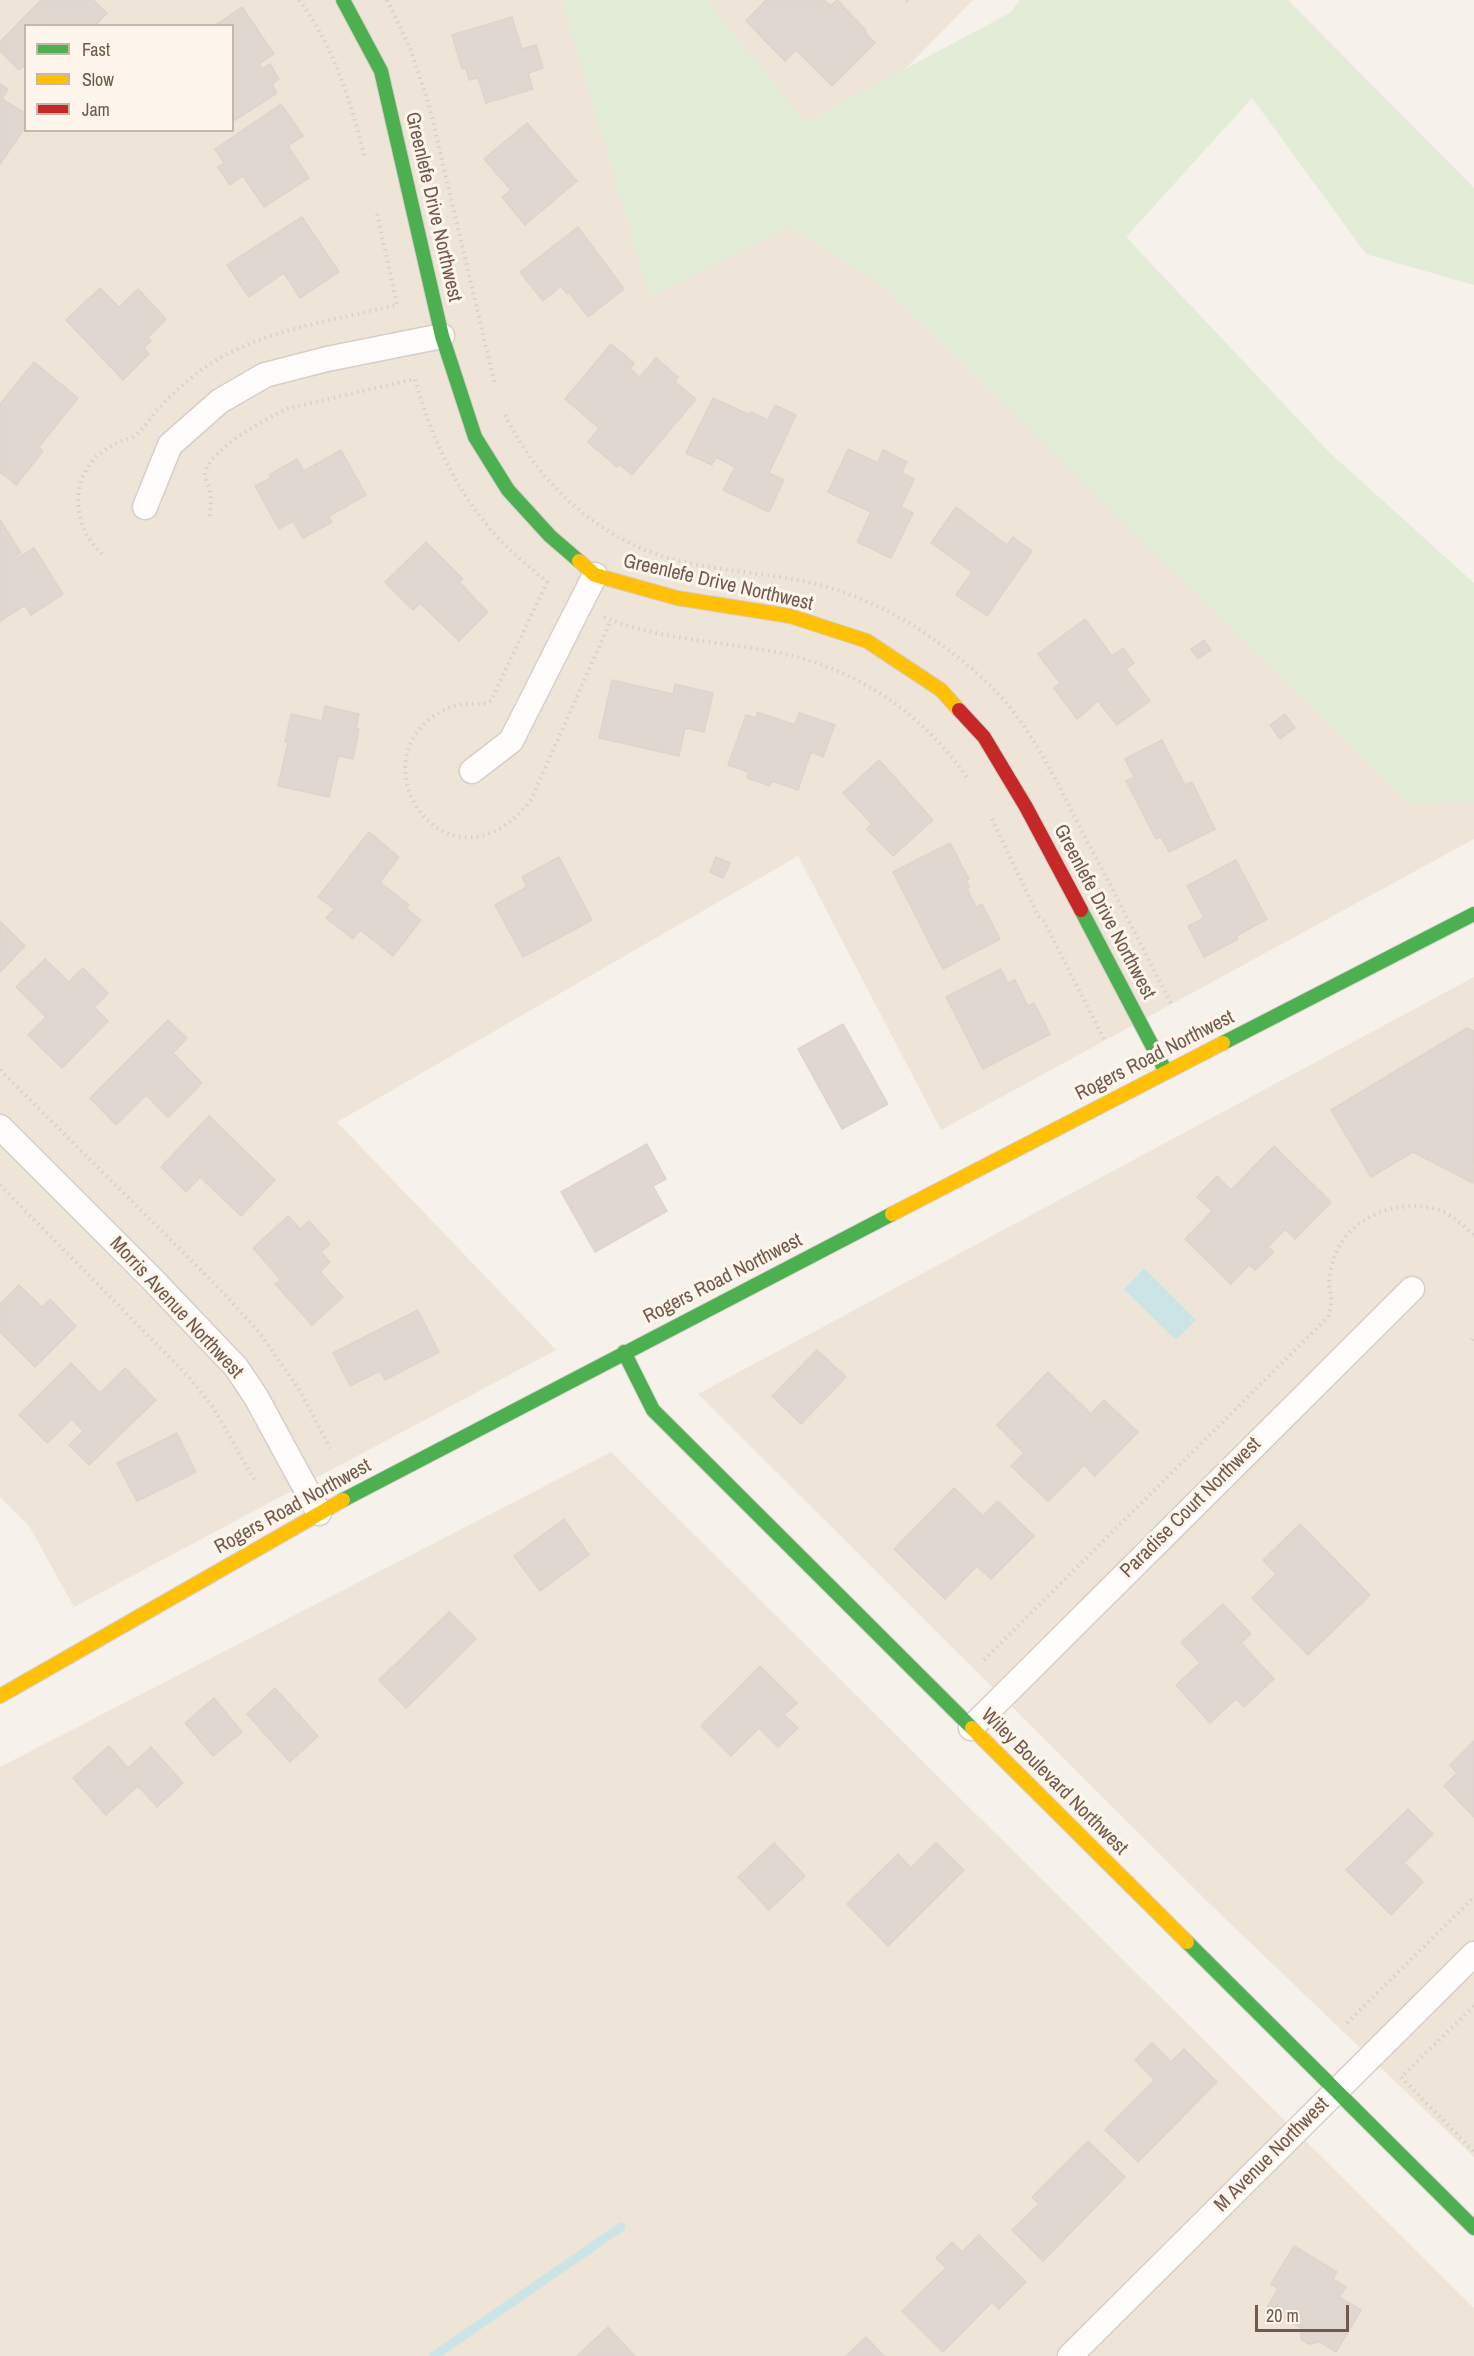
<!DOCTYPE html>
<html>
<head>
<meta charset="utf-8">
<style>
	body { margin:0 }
	#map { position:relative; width:1474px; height:2356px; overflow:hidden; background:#f6f1eb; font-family:"Archivo Narrow",sans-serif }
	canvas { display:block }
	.legend { position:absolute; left:24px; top:24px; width:210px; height:108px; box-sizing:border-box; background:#fef6ec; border:2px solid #c6b7ac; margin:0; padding:8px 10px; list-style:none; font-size:18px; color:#73594c }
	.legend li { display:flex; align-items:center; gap:12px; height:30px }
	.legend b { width:30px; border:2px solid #c6b7ac }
	.scale { position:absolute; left:1255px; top:2305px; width:94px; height:27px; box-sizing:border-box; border:3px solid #73594c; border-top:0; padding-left:8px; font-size:18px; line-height:21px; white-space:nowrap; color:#73594c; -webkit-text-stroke:4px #fef6ec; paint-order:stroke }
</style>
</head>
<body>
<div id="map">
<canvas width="1474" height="2356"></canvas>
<ul class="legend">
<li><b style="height:8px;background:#4caf50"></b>Fast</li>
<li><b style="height:8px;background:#ffc107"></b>Slow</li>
<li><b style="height:8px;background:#c62828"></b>Jam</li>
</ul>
<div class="scale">20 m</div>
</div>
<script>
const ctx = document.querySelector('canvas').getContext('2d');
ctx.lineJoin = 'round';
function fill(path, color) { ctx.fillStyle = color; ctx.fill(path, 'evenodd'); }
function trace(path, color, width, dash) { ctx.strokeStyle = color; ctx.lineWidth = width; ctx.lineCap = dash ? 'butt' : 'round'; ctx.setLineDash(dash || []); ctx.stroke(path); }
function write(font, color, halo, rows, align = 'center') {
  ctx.font = font + ' "Archivo Narrow",sans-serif'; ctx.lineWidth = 6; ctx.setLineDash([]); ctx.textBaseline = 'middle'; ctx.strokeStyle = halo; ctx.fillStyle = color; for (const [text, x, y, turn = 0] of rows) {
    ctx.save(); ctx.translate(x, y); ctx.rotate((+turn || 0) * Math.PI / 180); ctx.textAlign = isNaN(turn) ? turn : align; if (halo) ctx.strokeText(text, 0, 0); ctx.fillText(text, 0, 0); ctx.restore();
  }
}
const residential = new Path2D(`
	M 0,0 L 973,0 L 805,171 L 1474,801 L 1474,839 L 941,1130 L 798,856 L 337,1122 L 556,1350 L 74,1607 L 29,1526 L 0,1497 ZM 26,26 L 232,26 L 232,130 L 26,130 Z
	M 1474,977 L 1474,2157 L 1212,1906 L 698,1394 Z
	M 611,1452 L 1474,2308 L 1474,2356 L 0,2356 L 0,1767 Z`);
const green = new Path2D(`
	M 562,0 L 707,0 L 805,122 L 1010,13 L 1020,0 L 1288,0 L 1474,188 L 1474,285 L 1366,254 L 1252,98 L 1126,237 L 1329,452 L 1474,583 L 1474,802 L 1409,803 L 881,284 L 788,227 L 650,297 Z`);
const water = new Path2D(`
	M 1144,1268 L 1196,1320 L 1176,1340 L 1124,1289 Z`);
const stream = new Path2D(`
	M 434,2356 L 621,2227`);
const building = new Path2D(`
	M 41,0 L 93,0 L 107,13 L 95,26 L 26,26 L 26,69 L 23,66 L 19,70 L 0,51 L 0,42 Z
	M 766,0 L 824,0 L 831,6 L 837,0 L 866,30 L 865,32 L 875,43 L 832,86 L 796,50 L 785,61 L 746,21 Z
	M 242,7 L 274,54 L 259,64 L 262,69 L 270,64 L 279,79 L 272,84 L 277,93 L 232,122 L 232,26 L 214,26 Z
	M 512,17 L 522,49 L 536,45 L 543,68 L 528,73 L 533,89 L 486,103 L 478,78 L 469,80 L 466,68 L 462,69 L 452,35 Z
	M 0,84 L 8,89 L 2,99 L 26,114 L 26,126 L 0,164 Z
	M 281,104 L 303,136 L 288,146 L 309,178 L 264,207 L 243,176 L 230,185 L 218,167 L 224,163 L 215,149 Z
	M 527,123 L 577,181 L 525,225 L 502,197 L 511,190 L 484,159 Z
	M 302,217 L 339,272 L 300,298 L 284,273 L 249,297 L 227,265 Z
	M 578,227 L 624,289 L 588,317 L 569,292 L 567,294 L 561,286 L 543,301 L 520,272 Z
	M 100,288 L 119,307 L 138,289 L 166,319 L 148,337 L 151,341 L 144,348 L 149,354 L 123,380 L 66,320 Z
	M 611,344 L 634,363 L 630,369 L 640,377 L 656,358 L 678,377 L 675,382 L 696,399 L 632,475 L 619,464 L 617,467 L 588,442 L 599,428 L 565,399 Z
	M 34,362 L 78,398 L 39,447 L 43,451 L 16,485 L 0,472 L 0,404 Z
	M 713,398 L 750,415 L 751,412 L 768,420 L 775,405 L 796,415 L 769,473 L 784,480 L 769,512 L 723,490 L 735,467 L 716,457 L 712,465 L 686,453 Z
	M 848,449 L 878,463 L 883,450 L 907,462 L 902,473 L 914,479 L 901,507 L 913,513 L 891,558 L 857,542 L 871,512 L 828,492 Z
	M 341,450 L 366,495 L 329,516 L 332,522 L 303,538 L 293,521 L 279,529 L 255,486 L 271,478 L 269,475 L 297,459 L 304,471 Z
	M 956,507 L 1007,545 L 1013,537 L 1032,551 L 987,616 L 956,595 L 972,572 L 931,543 Z
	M 0,520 L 21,553 L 13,558 L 15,560 L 34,548 L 63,594 L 31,615 L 25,605 L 0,621 Z
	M 426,542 L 463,579 L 459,582 L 488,612 L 459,641 L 420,603 L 413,610 L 385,582 Z
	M 1085,619 L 1112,656 L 1123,648 L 1134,663 L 1126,669 L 1150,701 L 1117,725 L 1098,701 L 1077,719 L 1054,688 L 1060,683 L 1038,654 Z
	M 1204,640 L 1211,650 L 1198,659 L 1191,649 Z
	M 612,680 L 673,694 L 675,684 L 713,693 L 704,732 L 685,728 L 679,756 L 599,738 Z
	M 325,706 L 359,714 L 356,729 L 359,729 L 353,759 L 338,756 L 329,797 L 278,786 L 288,742 L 285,742 L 291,714 L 322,721 Z
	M 757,712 L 795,725 L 799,713 L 835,725 L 823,757 L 811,752 L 798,790 L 772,781 L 770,786 L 747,778 L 749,772 L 728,765 L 746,715 L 756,718 Z
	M 1285,714 L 1295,728 L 1280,739 L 1270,725 Z
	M 1162,740 L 1185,785 L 1192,782 L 1215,829 L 1169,852 L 1161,837 L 1156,839 L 1126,781 L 1134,777 L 1125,759 Z
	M 879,760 L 933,820 L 893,856 L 867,829 L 872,824 L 843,793 Z
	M 369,832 L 399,857 L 380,882 L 409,905 L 406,908 L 421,920 L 393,956 L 360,930 L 353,939 L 326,918 L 334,909 L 318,897 Z
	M 950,843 L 969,879 L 966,880 L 970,887 L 967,889 L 976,907 L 982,904 L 1000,939 L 943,969 L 893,872 Z
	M 559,857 L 592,920 L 523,957 L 495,905 L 527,887 L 522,877 Z
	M 716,857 L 730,863 L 723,878 L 710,872 Z
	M 1236,860 L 1267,919 L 1236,936 L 1238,939 L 1204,957 L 1188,926 L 1204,918 L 1187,886 Z
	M 0,921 L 25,946 L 0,972 Z
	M 45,959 L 69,982 L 83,968 L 108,993 L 94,1007 L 108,1021 L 62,1068 L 28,1035 L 46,1017 L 16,987 Z
	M 1001,969 L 1008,983 L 1015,980 L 1028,1006 L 1034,1003 L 1050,1034 L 983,1069 L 946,997 Z
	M 168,1020 L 187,1038 L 173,1053 L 202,1083 L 168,1117 L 146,1095 L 116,1125 L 90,1098 Z
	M 843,1024 L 888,1104 L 842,1129 L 798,1049 Z
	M 1467,1028 L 1474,1031 L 1473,1183 L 1413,1152 L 1371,1177 L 1331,1110 Z
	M 209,1116 L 275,1180 L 241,1216 L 200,1177 L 186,1192 L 161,1167 Z
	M 647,1144 L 666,1179 L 653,1186 L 667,1211 L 595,1252 L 561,1192 Z
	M 1274,1146 L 1331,1202 L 1295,1239 L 1285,1229 L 1268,1247 L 1274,1252 L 1255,1270 L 1249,1265 L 1231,1284 L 1185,1239 L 1212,1211 L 1197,1197 L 1217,1176 L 1231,1190 Z
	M 288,1216 L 300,1229 L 309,1221 L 330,1244 L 321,1252 L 330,1262 L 320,1272 L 343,1297 L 312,1325 L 275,1284 L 281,1280 L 253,1248 Z
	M 19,1285 L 42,1307 L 50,1299 L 76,1326 L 35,1367 L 0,1332 L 0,1304 Z
	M 418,1310 L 439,1352 L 385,1380 L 380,1371 L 350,1386 L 333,1353 Z
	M 817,1350 L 846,1377 L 801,1424 L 772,1396 Z
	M 71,1363 L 100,1393 L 125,1368 L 156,1400 L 89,1465 L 69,1445 L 83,1431 L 72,1419 L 47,1443 L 19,1415 Z
	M 1048,1372 L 1091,1414 L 1104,1400 L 1138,1432 L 1095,1476 L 1084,1465 L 1048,1501 L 1011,1466 L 1024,1453 L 997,1425 Z
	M 177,1433 L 196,1472 L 137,1501 L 117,1463 Z
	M 954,1488 L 983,1516 L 998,1501 L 1034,1536 L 991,1579 L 977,1566 L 945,1599 L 894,1549 Z
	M 564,1519 L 589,1555 L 540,1591 L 514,1556 Z
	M 1300,1524 L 1370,1595 L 1308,1655 L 1252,1598 L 1276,1574 L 1263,1560 Z
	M 1223,1604 L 1251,1634 L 1241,1643 L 1274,1679 L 1244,1707 L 1236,1699 L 1210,1723 L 1176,1685 L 1200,1663 L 1181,1642 Z
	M 449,1612 L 476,1639 L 406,1708 L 379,1680 Z
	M 760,1666 L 797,1703 L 784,1715 L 798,1728 L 778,1747 L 759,1728 L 731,1756 L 701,1726 Z
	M 275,1688 L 318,1736 L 290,1762 L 247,1714 Z
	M 214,1698 L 242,1732 L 213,1756 L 185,1723 Z
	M 1474,1741 L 1474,1817 L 1444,1786 L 1457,1773 L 1450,1765 Z
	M 109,1746 L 128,1768 L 151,1747 L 183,1783 L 157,1807 L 138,1786 L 106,1815 L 73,1778 Z
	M 1408,1809 L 1433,1834 L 1404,1863 L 1423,1882 L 1391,1915 L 1346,1870 Z
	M 774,1843 L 805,1876 L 769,1910 L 738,1877 Z
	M 936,1843 L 964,1870 L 888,1946 L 847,1904 L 898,1854 L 911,1868 Z
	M 1152,2043 L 1171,2062 L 1184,2049 L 1217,2082 L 1138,2162 L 1105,2130 L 1155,2080 L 1135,2060 Z
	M 1088,2141 L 1125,2177 L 1043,2261 L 1012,2230 L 1039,2204 L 1032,2197 Z
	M 979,2235 L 1026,2282 L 999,2309 L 992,2302 L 943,2352 L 902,2311 L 946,2268 L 936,2258 L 952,2242 L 962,2252 Z
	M 1294,2246 L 1337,2272 L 1333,2279 L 1346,2287 L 1339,2297 L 1361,2310 L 1336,2352 L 1320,2342 L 1309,2344 L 1301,2339 L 1301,2328 L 1267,2308 L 1278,2289 L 1271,2284 Z
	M 608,2327 L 635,2356 L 577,2356 Z
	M 866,2337 L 884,2356 L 846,2356 Z`);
const path = new Path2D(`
	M 299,0 C 334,46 351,103 365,159
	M 387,0 L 410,48 L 429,105 L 495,385
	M 907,0 L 910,3
	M 505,415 C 538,482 595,536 668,558 C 710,570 755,572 798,580 C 844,588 899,613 936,641 C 964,661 992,684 1013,711 C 1039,745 1058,784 1077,822 C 1109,882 1140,943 1171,1003
	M 210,516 C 210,508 212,500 210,492 C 209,486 205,481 205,474 C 208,450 268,417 289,408 L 415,379 C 432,440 458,496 502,542 C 516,556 532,569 547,582 L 491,701 C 483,705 474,704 465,704 C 452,705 440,711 431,718 C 359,774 453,900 531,800 L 611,620
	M 102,554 C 75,529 68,486 96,457 C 101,453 109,447 115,444 C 121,440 130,440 136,435 C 145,428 151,416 159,408 C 172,394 185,382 200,371 C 256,330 331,321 397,305 L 377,213
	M 604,617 C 656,639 715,641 770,651 C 852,666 921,710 968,779
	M 992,819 L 1038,916 L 1044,921 L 1104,1039
	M 0,1070 L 213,1282 L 259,1332 L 299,1389 L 330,1448
	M 0,1185 L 188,1376 L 213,1407 L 256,1483
	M 1472,1340 L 1474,1337
	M 984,1660 L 1328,1317 C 1334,1301 1330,1296 1329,1281 C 1329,1274 1332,1265 1334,1258 C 1348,1217 1396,1199 1436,1209 C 1450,1213 1464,1226 1474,1235
	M 1474,2006 L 1401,2077 L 1474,2152
	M 1347,2023 L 1474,1897`);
const street = new Path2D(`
	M 145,507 L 170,445 L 220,401 L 265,375 L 327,359 L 442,336
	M 472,771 L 511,741 L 595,575
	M 0,1127 L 153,1280 L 236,1367 L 256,1397 L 319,1513
	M 971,1728 L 1412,1289
	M 1070,2356 L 1474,1954`);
const fast = new Path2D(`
	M 343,0 L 381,71 L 442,336 L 475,437 L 508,490 L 550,536 L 579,561
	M 1081,910 L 1166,1072
	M 1223,1043 L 1474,914
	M 624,1352 L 653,1410 L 972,1728
	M 343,1500 L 892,1214
	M 1187,1942 L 1474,2228`);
const slow = new Path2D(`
	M 579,561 L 595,575 L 677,598 L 790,616 L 867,641 L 941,690 L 959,710
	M 892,1214 L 1223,1043
	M 0,1696 L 343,1500
	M 972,1728 L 1187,1942`);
const jam = new Path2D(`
	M 959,710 L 984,737 L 1026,807 L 1081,910`);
const streetNames = [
	["Greenlefe Drive Northwest",433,207,77],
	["Greenlefe Drive Northwest",718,583,13],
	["Greenlefe Drive Northwest",1104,912,62],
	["Rogers Road Northwest",1155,1056,-27],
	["Rogers Road Northwest",723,1279,-27],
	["Morris Avenue Northwest",176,1308,47],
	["Rogers Road Northwest",293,1507,-29],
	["Paradise Court Northwest",1191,1508,-45],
	["Wiley Boulevard Northwest",1054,1782,45],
	["M Avenue Northwest",1272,2155,-45]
];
fill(residential, '#efe4d8');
fill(green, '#e3ecd6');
fill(water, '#cde4e6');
trace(stream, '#cde4e6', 9);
fill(building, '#e0d7d0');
trace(building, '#dfd4cd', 1.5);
trace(street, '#d5cec9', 27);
trace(fast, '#d5cec8', 16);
trace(slow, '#d5cec8', 16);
trace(jam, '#d5cec8', 16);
trace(path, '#d7d0cb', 4, [1.5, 4.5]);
trace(street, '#fefdfc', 24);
trace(fast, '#4caf50', 14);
trace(slow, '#ffc107', 14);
trace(jam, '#c62828', 14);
write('20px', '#73594c', '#fef6ec', streetNames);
</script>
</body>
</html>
